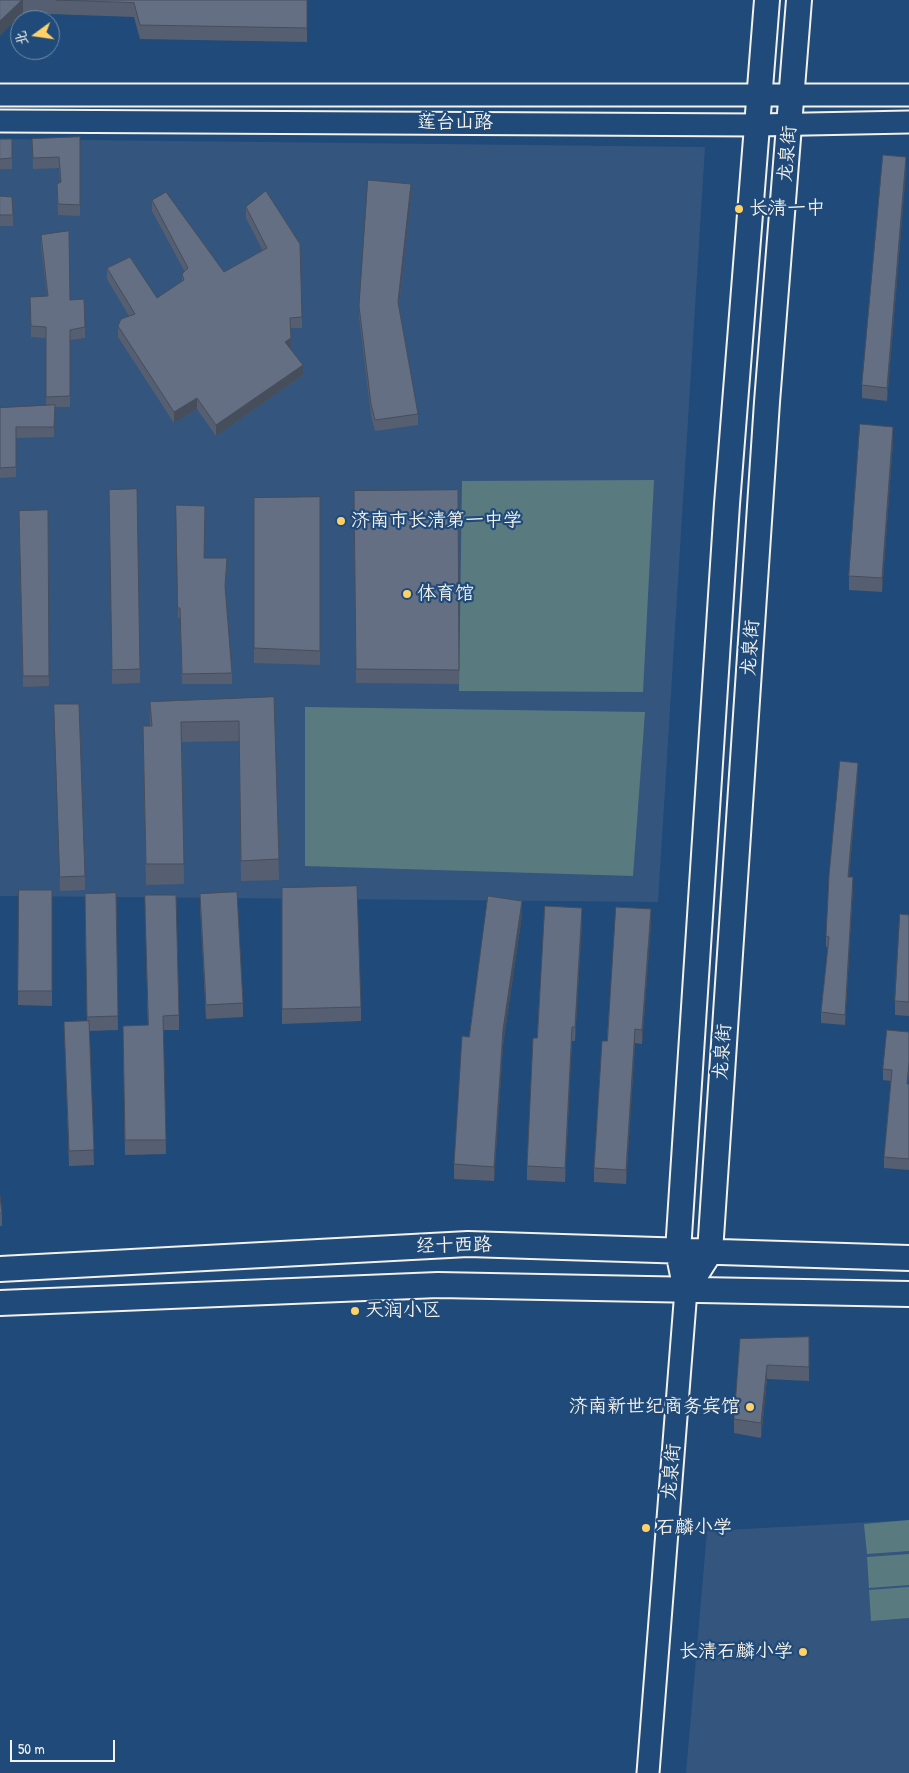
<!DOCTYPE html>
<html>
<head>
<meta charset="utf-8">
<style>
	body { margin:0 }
	#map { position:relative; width:909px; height:1773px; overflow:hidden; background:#1f4a7a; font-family:"Patrick Hand","LXGW WenKai TC",sans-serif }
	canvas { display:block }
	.north { position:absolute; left:10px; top:10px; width:50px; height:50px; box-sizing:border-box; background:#1f4a7a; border:1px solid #748da6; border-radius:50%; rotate:256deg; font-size:14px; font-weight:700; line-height:20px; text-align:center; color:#f4f1e8 }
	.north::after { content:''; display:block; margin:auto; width:18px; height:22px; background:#ffd166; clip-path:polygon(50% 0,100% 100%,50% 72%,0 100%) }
	.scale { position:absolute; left:10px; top:1740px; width:105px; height:22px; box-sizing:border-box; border:2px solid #f4f1e8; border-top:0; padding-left:6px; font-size:15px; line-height:18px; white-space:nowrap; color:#f4f1e8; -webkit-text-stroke:4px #1f4a7a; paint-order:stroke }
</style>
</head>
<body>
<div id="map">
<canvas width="909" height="1773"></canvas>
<div class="north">北</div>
<div class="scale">50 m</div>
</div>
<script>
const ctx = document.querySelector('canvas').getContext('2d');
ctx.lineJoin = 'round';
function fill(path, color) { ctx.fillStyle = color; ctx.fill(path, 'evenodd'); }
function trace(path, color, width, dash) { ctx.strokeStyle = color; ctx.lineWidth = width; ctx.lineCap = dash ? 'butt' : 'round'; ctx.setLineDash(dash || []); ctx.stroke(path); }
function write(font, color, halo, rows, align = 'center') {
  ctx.font = font + ' "Patrick Hand","LXGW WenKai TC",sans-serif'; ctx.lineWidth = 4.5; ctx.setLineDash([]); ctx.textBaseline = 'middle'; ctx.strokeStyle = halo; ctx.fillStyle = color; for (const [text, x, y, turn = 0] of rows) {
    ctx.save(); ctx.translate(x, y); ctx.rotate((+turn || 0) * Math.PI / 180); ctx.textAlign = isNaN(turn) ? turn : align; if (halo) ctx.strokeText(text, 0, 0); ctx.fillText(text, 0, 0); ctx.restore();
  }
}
const built = new Path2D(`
	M 0,139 L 705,147 L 658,902 L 0,896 Z
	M 909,1520 L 909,1773 L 686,1773 L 707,1531 Z`);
const green = new Path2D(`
	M 654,480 L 643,692 L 459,691 L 462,481 Z
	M 305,707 L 645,712 L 633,876 L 305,866 Z
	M 909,1520 L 909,1551 L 867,1554 L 864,1524 Z
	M 909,1554 L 909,1585 L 869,1588 L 867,1557 Z
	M 909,1587 L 909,1618 L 871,1621 L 869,1590 Z`);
const secondary = new Path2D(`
	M 0,95 L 909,95
	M 0,121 L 758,125 L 909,122
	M 648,1773 L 686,1290`);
const primary = new Path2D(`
	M 0,1269 L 468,1244 L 909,1258
	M 686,1290 L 710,1252 L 767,402 L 799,0
	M 686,1290 L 678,1251 L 727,504 L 767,0
	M 0,1303 L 438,1285 L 909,1294`);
const wall = new Path2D(`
	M 0,0 L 307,0 L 307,42 L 140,39 L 134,17 L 23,13 Z
	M 80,137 L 80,216 L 58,215 L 57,184 L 60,182 L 59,168 L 33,169 L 32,139 Z
	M 0,139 L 12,139 L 12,169 L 0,169 Z
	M 906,170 L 887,401 L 862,398 L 862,385 Z
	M 266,191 L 302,317 L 302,328 L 290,328 L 291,349 L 303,375 L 216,436 L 197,409 L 174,423 L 118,337 L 118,326 L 129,316 L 107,279 L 107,268 L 157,298 L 182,281 L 182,274 L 185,272 L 152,211 L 152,200 L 224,272 L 263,251 L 246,218 L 246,207 Z
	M 411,195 L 399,306 L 418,414 L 418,425 L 375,431 L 371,415 L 359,316 L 359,306 Z
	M 0,196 L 13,215 L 13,226 L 0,226 Z
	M 41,235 L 70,300 L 85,327 L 85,338 L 70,340 L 70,407 L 55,407 L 54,437 L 16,438 L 16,477 L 0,478 L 0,408 L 46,406 L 46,338 L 31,337 L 30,308 L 47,296 L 41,246 Z
	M 893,441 L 882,592 L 849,590 L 849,576 Z
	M 458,490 L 459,684 L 356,683 L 354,491 Z
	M 320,497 L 320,665 L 254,663 L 254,498 Z
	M 109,504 L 140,669 L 140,683 L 112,684 Z
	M 176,505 L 204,558 L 227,568 L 225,591 L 232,673 L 232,684 L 182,684 L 180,618 L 178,618 Z
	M 48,510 L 49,686 L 23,687 L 19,521 Z
	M 274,697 L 279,880 L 241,881 L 239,741 L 182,742 L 184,884 L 146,885 L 143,726 L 150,726 L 150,702 Z
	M 54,704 L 85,876 L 85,890 L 60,891 Z
	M 858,773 L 849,877 L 853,888 L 845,1025 L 821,1023 L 821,1012 L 828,947 L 826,947 L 826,936 Z
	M 282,888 L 361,1007 L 361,1021 L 282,1024 Z
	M 19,890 L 52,890 L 52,1006 L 18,1005 Z
	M 116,893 L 118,1030 L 89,1031 L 94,1165 L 69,1166 L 64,1022 L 87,1021 L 85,908 Z
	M 200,894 L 243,1003 L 243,1017 L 206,1019 L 200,908 Z
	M 145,909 L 179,1015 L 179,1030 L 163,1030 L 166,1154 L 125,1155 L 123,1040 L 148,1025 Z
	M 522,915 L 503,1045 L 494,1181 L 454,1179 L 454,1164 L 469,1037 Z
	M 909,915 L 909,1016 L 895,1015 L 895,1001 Z
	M 582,922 L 575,1041 L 572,1041 L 565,1182 L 527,1180 L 527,1166 L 537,1038 Z
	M 651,923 L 642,1044 L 635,1043 L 626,1184 L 594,1182 L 594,1168 L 607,1041 Z
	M 883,1069 L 909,1073 L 908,1084 L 909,1084 L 909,1170 L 884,1168 L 884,1157 L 891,1081 L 883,1080 Z
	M 0,1196 L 2,1213 L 2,1226 L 0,1226 Z
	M 809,1337 L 809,1381 L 767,1379 L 761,1438 L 734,1433 L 734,1419 L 740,1339 Z`);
const shadedWall = new Path2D(`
	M 22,0 L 23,0 L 23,13 L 0,36 L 0,21 Z
	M 906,157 L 906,170 L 887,401 L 887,388 Z
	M 411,184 L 411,195 L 398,313 L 398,302 Z
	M 291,338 L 291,348 L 285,352 L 285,342 Z
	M 303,365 L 303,375 L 216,436 L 216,425 Z
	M 197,398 L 197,409 L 174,423 L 174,412 Z
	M 55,405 L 55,416 L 54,437 L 54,427 Z
	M 893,427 L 893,441 L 882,592 L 882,578 Z
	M 858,763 L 858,773 L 848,888 L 848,877 Z
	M 853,877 L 853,888 L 845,1025 L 845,1015 Z
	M 522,901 L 522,915 L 503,1045 L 494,1181 L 494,1167 L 503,1030 Z
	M 582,908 L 582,922 L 575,1041 L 575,1027 Z
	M 651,909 L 651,923 L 642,1044 L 642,1030 Z
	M 572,1027 L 572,1041 L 565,1182 L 565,1168 Z
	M 635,1029 L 635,1043 L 626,1184 L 626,1170 Z
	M 909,1062 L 909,1073 L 907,1095 L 907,1084 Z
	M 767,1365 L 767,1379 L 761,1438 L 761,1423 Z`);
const building = new Path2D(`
	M 0,0 L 22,0 L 0,21 Z
	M 56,0 L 307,0 L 307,28 L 140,25 L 134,3 Z
	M 80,137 L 80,205 L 58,204 L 57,184 L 61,182 L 59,157 L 33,158 L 32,139 Z
	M 0,139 L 12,139 L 12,158 L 0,159 Z
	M 883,155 L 906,157 L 887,388 L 862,385 Z
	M 368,180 L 411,184 L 398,302 L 418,414 L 375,420 L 371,404 L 359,306 Z
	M 266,191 L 300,244 L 302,317 L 290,318 L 291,338 L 285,342 L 303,365 L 216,425 L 197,398 L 174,412 L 118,326 L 121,319 L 135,314 L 107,268 L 130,257 L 157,298 L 184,280 L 182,274 L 188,268 L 152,200 L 166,192 L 224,272 L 267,248 L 246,207 Z
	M 0,196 L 12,197 L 13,215 L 0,215 Z
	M 69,231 L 70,300 L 84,299 L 85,327 L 70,330 L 70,396 L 46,397 L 46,327 L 31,326 L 30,297 L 48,296 L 41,235 Z
	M 55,405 L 54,427 L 16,427 L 16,467 L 0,468 L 0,408 Z
	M 860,424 L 893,427 L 882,578 L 849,576 Z
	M 137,489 L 140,669 L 112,670 L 109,490 Z
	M 458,490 L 459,670 L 356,669 L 354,491 Z
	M 320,497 L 320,651 L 254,648 L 254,498 Z
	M 176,505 L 205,506 L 204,558 L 227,558 L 225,586 L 232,673 L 182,674 L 180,608 L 178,608 Z
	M 48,510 L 49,676 L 23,676 L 19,511 Z
	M 274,697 L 279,859 L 241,861 L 239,721 L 181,722 L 184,864 L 146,864 L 143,726 L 152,726 L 150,702 Z
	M 54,704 L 79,704 L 85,876 L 60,877 Z
	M 840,761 L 858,763 L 848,877 L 853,877 L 845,1015 L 821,1012 L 829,937 L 826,936 L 829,876 Z
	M 357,886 L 361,1007 L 282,1009 L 282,888 Z
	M 19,890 L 52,890 L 52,991 L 18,991 Z
	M 237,892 L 243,1003 L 206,1005 L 200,894 Z
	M 116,893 L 118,1016 L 87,1017 L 85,894 Z
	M 145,895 L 176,895 L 179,1015 L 163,1016 L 166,1140 L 125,1140 L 123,1026 L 148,1025 Z
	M 488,896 L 522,901 L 503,1030 L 494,1167 L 454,1164 L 462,1036 L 469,1037 Z
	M 545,906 L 582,908 L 575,1027 L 572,1027 L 565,1168 L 527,1166 L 533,1038 L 537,1038 Z
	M 616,907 L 651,909 L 642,1030 L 635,1029 L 626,1170 L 594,1168 L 602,1041 L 607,1041 Z
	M 900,914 L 909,915 L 909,1002 L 895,1001 Z
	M 89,1021 L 94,1150 L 69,1151 L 64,1022 Z
	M 887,1030 L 909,1032 L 909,1062 L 907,1084 L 909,1084 L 909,1159 L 884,1157 L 892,1070 L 883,1069 Z
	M 0,1196 L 2,1213 L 0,1213 Z
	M 809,1337 L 809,1367 L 767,1365 L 761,1423 L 734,1419 L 740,1339 Z`);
const markers = [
	[739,209,5,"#ffd166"],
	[341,521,5,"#ffd166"],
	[407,594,5,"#ffd166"],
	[355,1311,5,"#ffd166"],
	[750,1407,5,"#ffd166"],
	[646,1528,5,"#ffd166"],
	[803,1652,5,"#ffd166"]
];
const streetNames = [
	["莲台山路",455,123],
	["龙泉街",788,154,-85],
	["龙泉街",751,648,-86],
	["龙泉街",723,1052,-86],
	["经十西路",454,1246,-1],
	["龙泉街",672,1472,-85]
];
const poiNames = [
	["长清一中",749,209],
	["济南市长清第一中学",351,521],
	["体育馆",417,594],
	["天润小区",365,1311],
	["济南新世纪商务宾馆",740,1407,"right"],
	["石麟小学",656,1528],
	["长清石麟小学",793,1652,"right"]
];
fill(built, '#34557d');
fill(green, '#597b80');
trace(secondary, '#f4f1e8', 25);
trace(primary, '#f4f1e8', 28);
trace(secondary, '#1f4a7a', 21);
trace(primary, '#1f4a7a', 24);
fill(wall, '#565f72');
fill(shadedWall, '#464e5c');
fill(building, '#646f84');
trace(building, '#464e5c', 1);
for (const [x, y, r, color] of markers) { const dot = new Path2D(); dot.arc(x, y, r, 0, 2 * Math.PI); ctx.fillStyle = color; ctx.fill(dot); trace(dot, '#1f4a7a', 2); }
write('19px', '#f4f1e8', '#1f4a7a', streetNames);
write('19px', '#f4f1e8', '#1f4a7a', poiNames, 'left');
</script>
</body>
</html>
